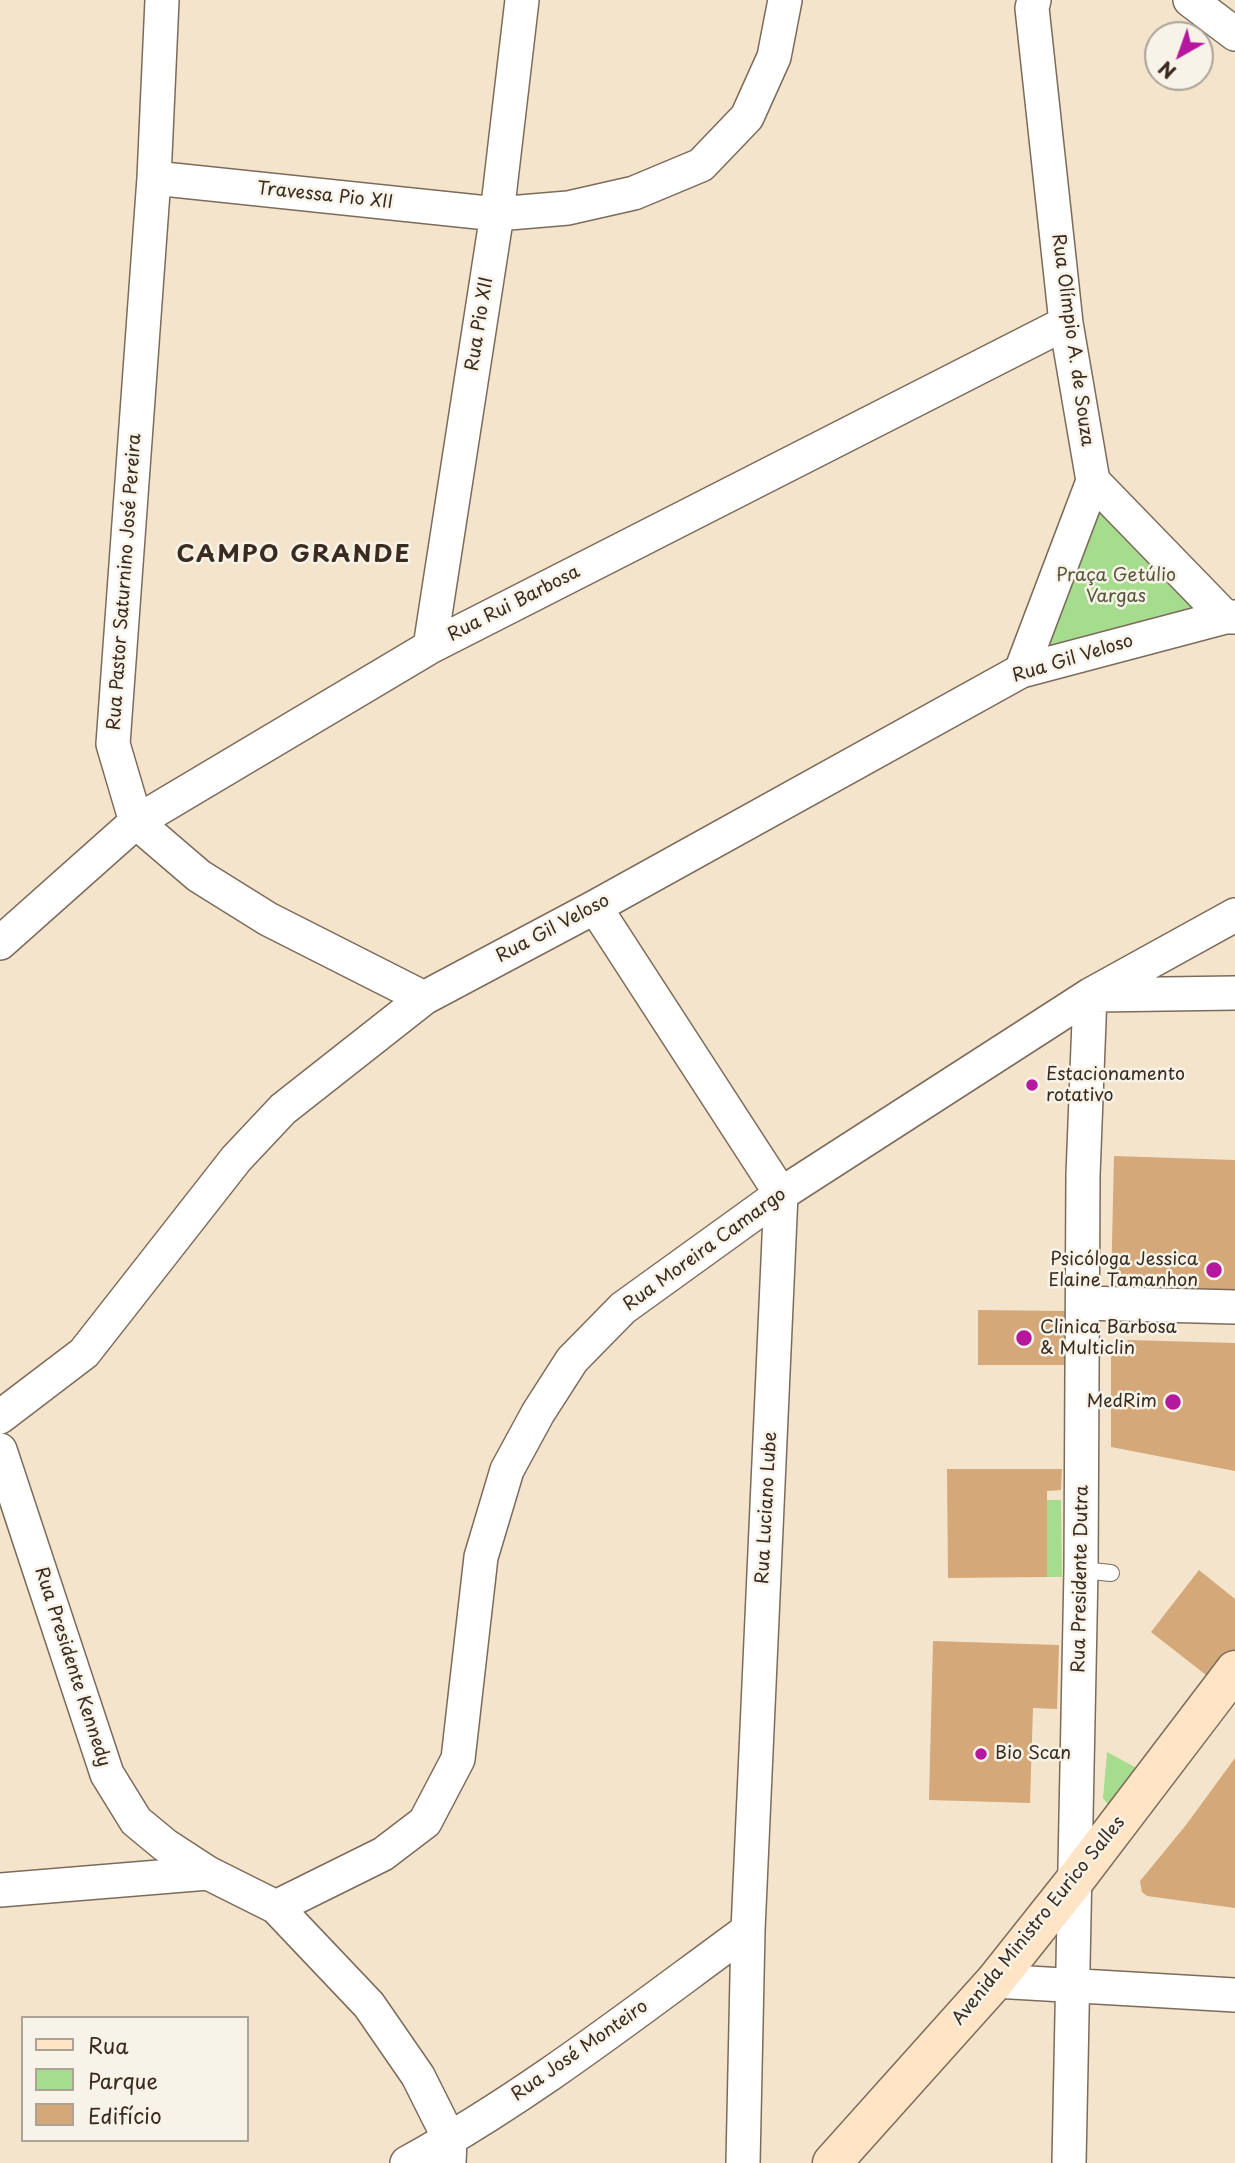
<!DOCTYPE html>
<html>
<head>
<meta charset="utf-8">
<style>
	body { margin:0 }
	#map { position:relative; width:1235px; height:2163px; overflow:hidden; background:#f4e4cc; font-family:"Playpen Sans",sans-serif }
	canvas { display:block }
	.legend { position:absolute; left:21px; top:2016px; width:228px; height:126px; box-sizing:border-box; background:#f7f3e8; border:2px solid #aca397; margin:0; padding:9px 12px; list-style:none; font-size:21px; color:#3b2a1e }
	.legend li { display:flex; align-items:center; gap:14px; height:35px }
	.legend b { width:35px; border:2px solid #aca397 }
	.north { position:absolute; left:1144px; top:21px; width:70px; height:70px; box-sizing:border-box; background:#f7f3e8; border:2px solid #aca397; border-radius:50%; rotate:220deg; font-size:19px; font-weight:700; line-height:28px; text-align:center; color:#3b2a1e }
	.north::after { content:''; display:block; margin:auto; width:24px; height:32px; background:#b5179e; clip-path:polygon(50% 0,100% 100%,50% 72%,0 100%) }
</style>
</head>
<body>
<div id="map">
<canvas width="1235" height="2163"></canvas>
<ul class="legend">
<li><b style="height:9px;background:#ffe4c6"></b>Rua</li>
<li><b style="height:19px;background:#a5dc8d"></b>Parque</li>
<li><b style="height:19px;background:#d4a879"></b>Edifício</li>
</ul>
<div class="north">N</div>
</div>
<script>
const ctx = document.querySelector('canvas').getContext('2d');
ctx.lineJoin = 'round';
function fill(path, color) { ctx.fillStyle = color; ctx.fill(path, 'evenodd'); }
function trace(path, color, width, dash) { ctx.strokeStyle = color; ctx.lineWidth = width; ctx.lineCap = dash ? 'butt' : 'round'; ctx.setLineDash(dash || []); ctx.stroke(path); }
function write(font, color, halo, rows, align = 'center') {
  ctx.font = font + ' "Playpen Sans",sans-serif'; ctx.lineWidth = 5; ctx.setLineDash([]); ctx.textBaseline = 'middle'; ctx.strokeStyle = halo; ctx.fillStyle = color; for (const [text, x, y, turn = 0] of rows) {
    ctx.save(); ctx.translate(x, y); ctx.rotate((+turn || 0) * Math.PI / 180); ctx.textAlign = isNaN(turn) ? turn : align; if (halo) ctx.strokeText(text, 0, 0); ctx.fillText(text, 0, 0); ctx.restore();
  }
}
const green = new Path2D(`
	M 1093,481 L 1225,617 L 1021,671 Z
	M 1047,1500 L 1061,1500 L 1062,1577 L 1047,1577 Z
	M 1107,1752 L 1144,1772 L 1110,1807 L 1103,1798 Z`);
const building = new Path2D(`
	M 1114,1156 L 1235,1160 L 1235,1291 L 1111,1287 Z
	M 978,1310 L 1069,1311 L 1069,1365 L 978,1365 Z
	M 1128,1340 L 1235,1343 L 1235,1471 L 1111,1447 L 1111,1357 Z
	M 947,1469 L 1062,1469 L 1061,1490 L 1047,1491 L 1047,1577 L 948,1578 Z
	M 1199,1570 L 1235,1599 L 1235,1656 L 1215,1682 L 1151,1632 Z
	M 933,1641 L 1059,1645 L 1057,1709 L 1033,1708 L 1030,1803 L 929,1800 Z
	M 1235,1758 L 1235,1908 L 1147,1896 L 1142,1892 L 1140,1881 L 1186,1825 Z`);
const service = new Path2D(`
	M 1081,1570 L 1111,1573`);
const minor = new Path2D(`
	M 162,0 L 154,178 L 113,744 L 136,822 L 199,876 L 268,919 L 424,998
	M 1034,0 L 1032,8 L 1066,323 L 1093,481 L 1225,617
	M 1190,0 L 1235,34
	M 154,178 L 497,214 L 568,208 L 634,193 L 701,165 L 747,117 L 774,57 L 785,0
	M 430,647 L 497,214 L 522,0
	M 1021,671 L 1093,481
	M 595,907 L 781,1194 L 748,1930 L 743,2163
	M 0,943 L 136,822 L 430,647 L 1066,323
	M 1096,995 L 1235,993
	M 1083,1303 L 1235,1307
	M 0,1417 L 84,1353 L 236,1159 L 283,1109 L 424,998 L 595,907 L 1021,671 L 1225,617 L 1235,617
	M 0,1450 L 107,1774 L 136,1821 L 165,1845 L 208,1873 L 276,1907 L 369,2005 L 418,2076 L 450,2140 L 449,2163
	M 0,1890 L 208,1873
	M 276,1907 L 383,1854 L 425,1822 L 458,1759 L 481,1557 L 507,1470 L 538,1413 L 572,1360 L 623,1308 L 781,1194 L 1090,995 L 1235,915
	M 995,1981 L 1235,1995
	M 407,2163 C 528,2097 637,2011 748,1930
	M 1069,2163 L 1081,1570 L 1083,1175 L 1090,995`);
const secondary = new Path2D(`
	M 832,2163 L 995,1981 L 1076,1879 L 1235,1670`);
const markers = [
	[1032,1085,7,"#b5179e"],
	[1214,1270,9,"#b5179e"],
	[1024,1338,9,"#b5179e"],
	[1173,1402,9,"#b5179e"],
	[981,1754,7,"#b5179e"]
];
const streetNames = [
	["Travessa Pio XII",325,196,6],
	["Rua Pio XII",480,324,-81],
	["Rua Olímpio A. de Souza",1072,340,82],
	["Rua Pastor Saturnino José Pereira",125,582,-86],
	["Rua Rui Barbosa",514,604,-27],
	["Rua Gil Veloso",1073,659,-17],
	["Rua Gil Veloso",553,929,-28],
	["Rua Moreira Camargo",705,1250,-36],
	["Rua Luciano Lube",767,1508,-87],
	["Rua Presidente Dutra",1081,1579,-89],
	["Rua Presidente Kennedy",72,1667,72],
	["Avenida Ministro Eurico Salles",1039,1921,-51],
	["Rua José Monteiro",580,2051,-35]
];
const parkNames = [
	["Praça Getúlio",1116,576],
	["Vargas",1116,597]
];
const poiNames = [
	["Estacionamento",1046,1075],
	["rotativo",1046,1096],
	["Psicóloga Jessica",1198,1260,"right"],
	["Elaine Tamanhon",1198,1281,"right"],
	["Clinica Barbosa",1040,1328],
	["& Multiclin",1040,1349],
	["MedRim",1157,1402,"right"],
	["Bio Scan",995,1754]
];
const districtNames = [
	["CAMPO GRANDE",294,555]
];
fill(green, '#a5dc8d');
fill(building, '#d4a879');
trace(service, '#7c6b5b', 18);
trace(minor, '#7c6b5b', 36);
trace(secondary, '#7c6b5b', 41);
trace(service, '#fff', 16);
trace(minor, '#fff', 33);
trace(secondary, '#ffe4c6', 38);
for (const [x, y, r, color] of markers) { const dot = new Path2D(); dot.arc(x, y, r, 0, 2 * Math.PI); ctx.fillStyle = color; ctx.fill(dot); trace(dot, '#f7f3e8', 2.5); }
write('18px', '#3b2a1e', '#f7f3e8', streetNames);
write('18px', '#56563a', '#f7f3e8', parkNames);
write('18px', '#3b2a1e', '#f7f3e8', poiNames, 'left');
ctx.letterSpacing = '2px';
write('bold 24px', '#3b2a1e', '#f7f3e8', districtNames);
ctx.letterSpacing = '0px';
</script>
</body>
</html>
